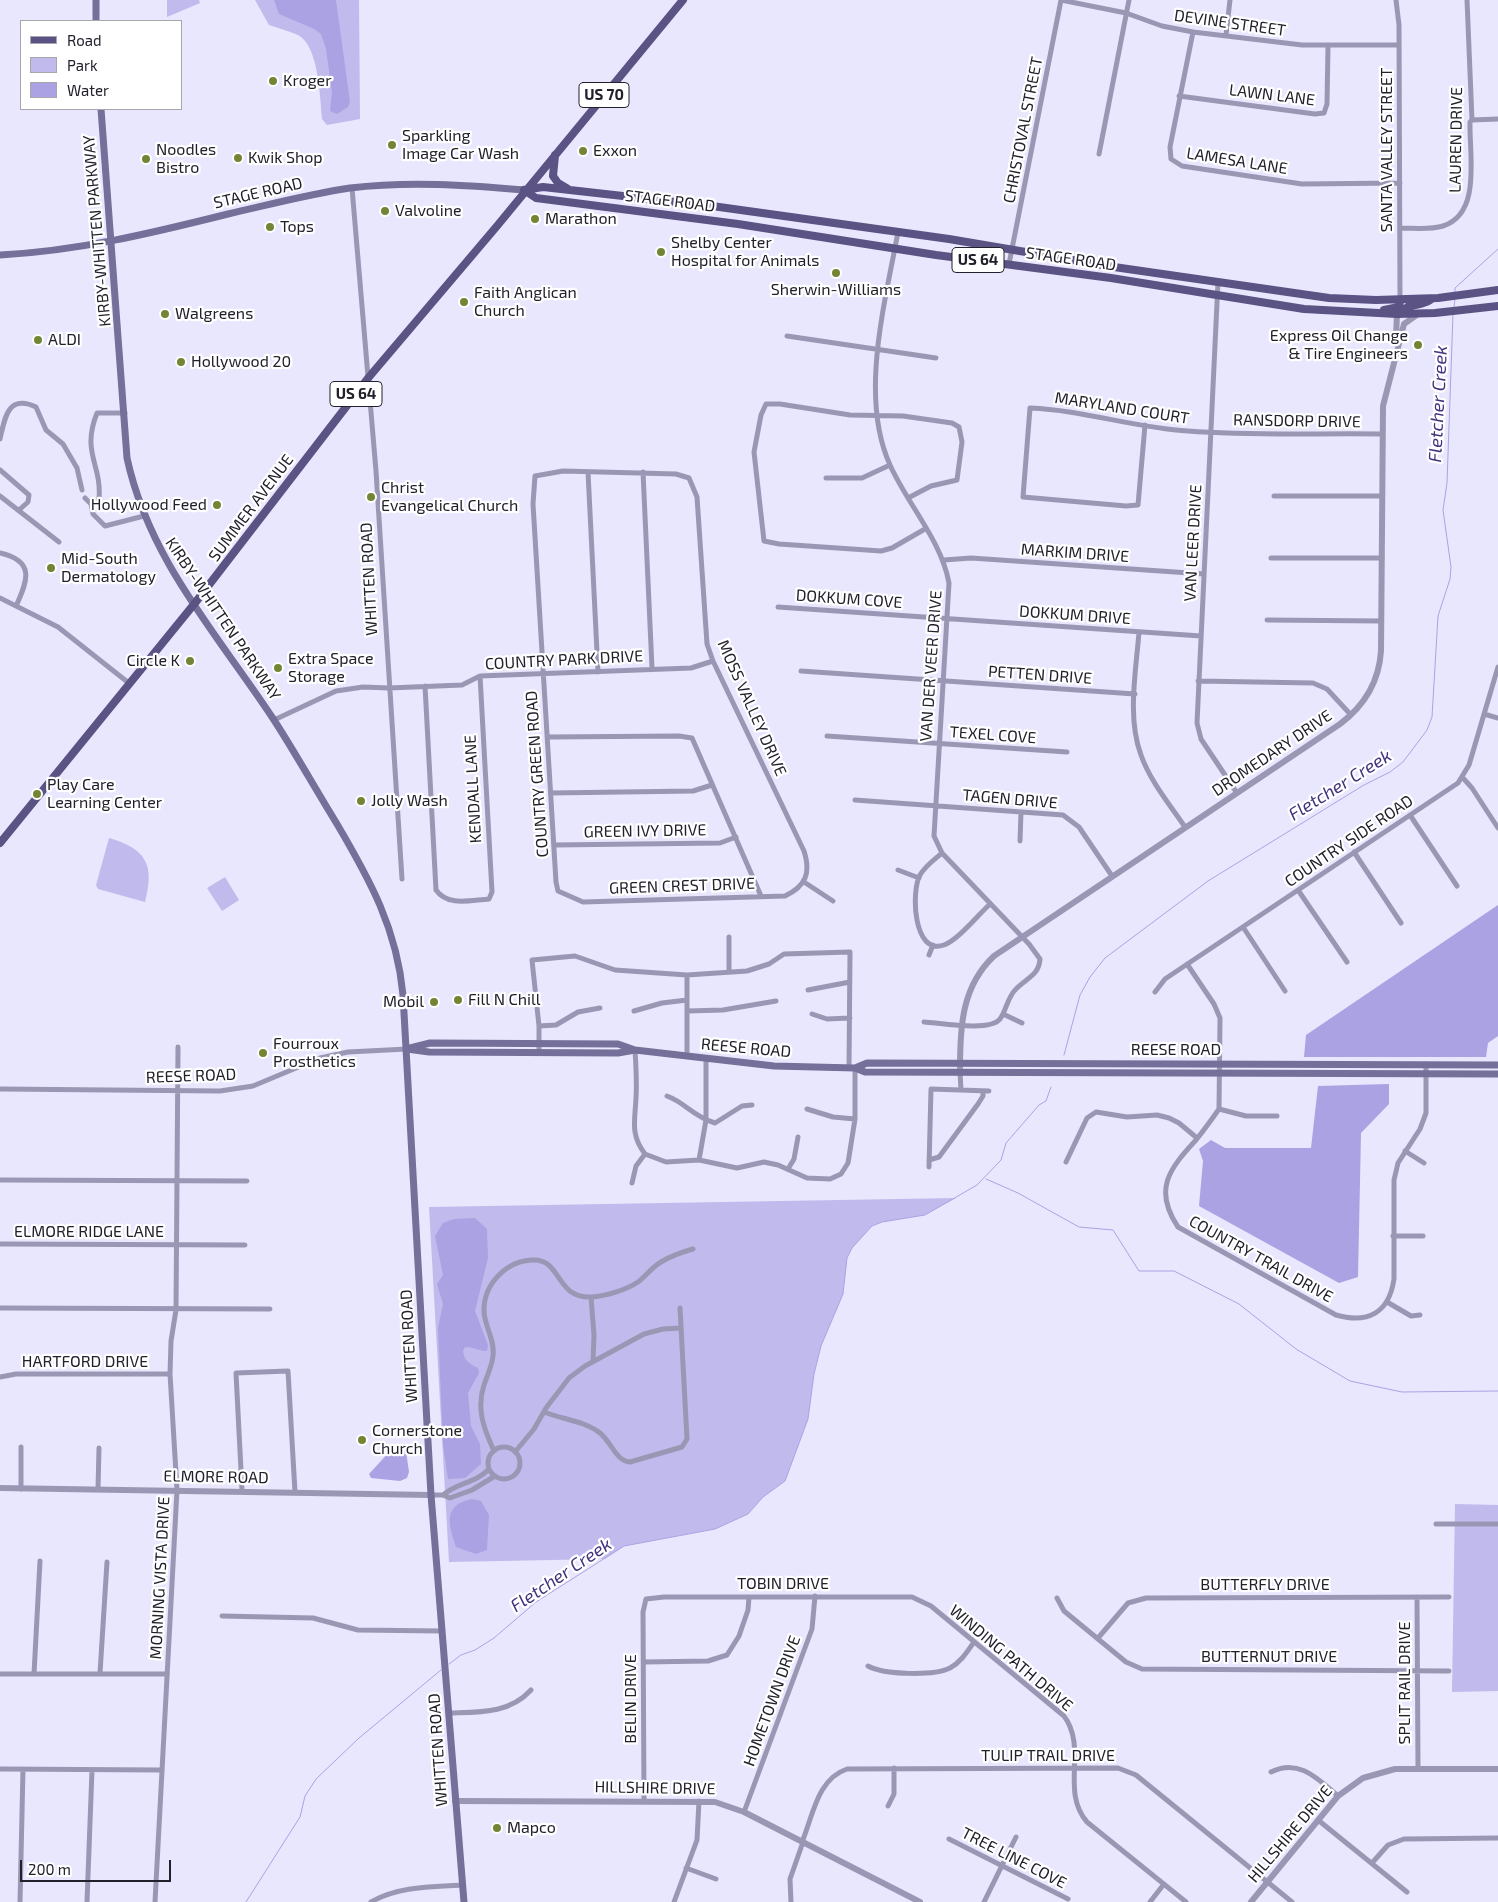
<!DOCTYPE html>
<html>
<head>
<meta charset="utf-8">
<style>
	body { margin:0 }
	#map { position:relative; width:1498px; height:1902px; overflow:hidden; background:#e8e7fe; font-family:"Exo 2",sans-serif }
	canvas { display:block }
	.legend { position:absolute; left:20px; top:20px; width:162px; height:90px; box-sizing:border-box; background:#fff; border:1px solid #a7a6aa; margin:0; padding:6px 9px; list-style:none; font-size:15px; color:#22202b }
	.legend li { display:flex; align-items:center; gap:10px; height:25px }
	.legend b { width:25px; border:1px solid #a7a6aa }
	.scale { position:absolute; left:20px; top:1860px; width:151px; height:22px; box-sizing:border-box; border:2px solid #22202b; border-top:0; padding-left:6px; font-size:15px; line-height:18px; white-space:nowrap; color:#22202b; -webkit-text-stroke:4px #fff; paint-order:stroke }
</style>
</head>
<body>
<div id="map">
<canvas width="1498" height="1902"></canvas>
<ul class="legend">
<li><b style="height:6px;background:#5a5384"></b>Road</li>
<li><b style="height:14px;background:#c0bbec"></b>Park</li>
<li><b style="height:14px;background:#aaa2e3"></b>Water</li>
</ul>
<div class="scale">200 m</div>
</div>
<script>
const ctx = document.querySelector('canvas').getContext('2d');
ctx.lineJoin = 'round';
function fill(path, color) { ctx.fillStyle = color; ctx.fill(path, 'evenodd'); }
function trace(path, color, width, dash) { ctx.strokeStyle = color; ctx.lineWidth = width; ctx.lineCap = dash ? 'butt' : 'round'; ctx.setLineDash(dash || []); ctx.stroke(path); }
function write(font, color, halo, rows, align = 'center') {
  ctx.font = font + ' "Exo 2",sans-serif'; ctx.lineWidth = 4.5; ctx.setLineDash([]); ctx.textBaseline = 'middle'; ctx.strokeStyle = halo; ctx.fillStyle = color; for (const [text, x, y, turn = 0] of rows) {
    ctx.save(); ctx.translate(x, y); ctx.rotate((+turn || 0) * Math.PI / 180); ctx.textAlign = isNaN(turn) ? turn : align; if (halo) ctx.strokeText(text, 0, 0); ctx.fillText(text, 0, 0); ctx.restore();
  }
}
const green = new Path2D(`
	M 167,0 L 199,0 L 200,3 L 167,17 Z
	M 255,0 L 359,0 L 360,119 L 327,125 L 322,119 C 320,98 319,46 298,35 C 289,31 278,28 269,25 Z
	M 109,838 C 146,849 155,864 145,902 L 98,889 L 96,885 Z
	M 225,877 L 239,900 L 222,911 L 207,888 Z
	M 956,1198 L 925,1215 L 882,1222 L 872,1226 L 852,1248 L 847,1258 L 843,1294 L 821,1346 L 814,1374 L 808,1419 L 785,1481 L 763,1497 L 748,1514 L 715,1529 L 624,1546 L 605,1559 L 449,1562 L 429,1207 Z
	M 1455,1504 L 1498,1505 L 1498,1691 L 1452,1692 Z`);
const water = new Path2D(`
	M 274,0 L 336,0 L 350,102 L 348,107 L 337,114 L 330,111 L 332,92 L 326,49 L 321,34 L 314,29 L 279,14 Z
	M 1498,905 L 1498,1036 L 1488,1043 L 1486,1057 L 1304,1057 L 1306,1035 Z
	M 1389,1084 L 1389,1104 L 1361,1133 L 1358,1277 L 1339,1283 L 1199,1206 L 1203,1161 L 1199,1149 L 1211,1140 L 1225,1148 L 1311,1148 L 1318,1086 Z
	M 475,1218 L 487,1229 L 488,1258 L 475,1311 L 488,1345 L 487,1351 C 479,1351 474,1347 465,1347 L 463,1351 C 464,1360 469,1364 478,1368 L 479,1373 L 468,1393 L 471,1426 L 480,1444 L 481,1464 L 465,1478 L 448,1479 L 443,1445 L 438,1328 L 443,1304 L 437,1284 L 443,1275 L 435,1236 L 443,1223 L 454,1219 Z
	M 396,1448 L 406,1451 L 409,1472 L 407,1478 L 400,1481 L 371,1478 L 369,1474 L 391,1450 Z
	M 472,1499 L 481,1501 L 489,1515 L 487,1550 L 476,1554 L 456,1547 C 448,1523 443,1505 472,1499 Z`);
const stream = new Path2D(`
	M 1455,292 L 1455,288 L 1498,249
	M 1454,307 L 1455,299
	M 1064,1055 L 1080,995 L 1090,977 L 1105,958 L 1208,881 L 1364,785 L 1390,772 L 1403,762 L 1427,730 L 1432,717 L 1438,616 L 1450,579 L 1451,567 L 1443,510 L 1447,483 L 1453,314
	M 986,1179 L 1018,1193 L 1079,1227 L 1113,1230 L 1139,1271 L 1174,1271 L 1239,1304 L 1296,1349 L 1350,1381 L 1402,1392 L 1498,1391
	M 449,1664 L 461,1655 L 475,1650 L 494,1638 L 536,1602 L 624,1546 L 715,1529 L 748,1514 L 763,1497 L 785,1481 L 808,1419 L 814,1374 L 821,1346 L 843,1294 L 847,1258 L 852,1248 L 872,1226 L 882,1222 L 925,1215 L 977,1185 L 1001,1160 L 1006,1143 L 1039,1105 L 1046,1101 L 1051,1087
	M 246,1902 L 300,1817 L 305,1796 L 316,1779 L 359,1738 L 441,1670`);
const minor = new Path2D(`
	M 1061,0 L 1126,13 L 1162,26 L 1193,32 L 1302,45 L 1399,45
	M 1396,0 L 1399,25 L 1400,300
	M 1193,32 L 1170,147 L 1171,159 L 1182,166 L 1302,184 L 1400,183
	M 1226,35 L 1230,0
	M 1179,96 L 1315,114 L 1324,113 L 1327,104 L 1328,46
	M 1472,120 L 1498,119
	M 1099,154 L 1129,0
	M 352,188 L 376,471 L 402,879
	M 1400,228 C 1414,228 1430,230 1443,226 C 1482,214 1469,154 1470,122 L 1472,120 L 1467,0
	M 898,232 C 885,303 859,397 890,465 C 908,505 941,540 949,583 L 934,836 L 942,853 L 1029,944 L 1040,959 C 1039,975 1027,978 1017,988 C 1007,997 1007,1009 1000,1019 C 990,1032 941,1023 924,1022
	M 1009,264 L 1061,0
	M 1218,282 L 1197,723 L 1201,739 L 1237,793
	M 787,336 L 936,358
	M 125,413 L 97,413 C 81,453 102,464 99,499 L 91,504 L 93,514 L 105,526 L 144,516
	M 1145,425 L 1138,505 L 1126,506 L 1023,497 L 1030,408 C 1083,410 1135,428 1188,431 C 1252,436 1318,433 1382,434
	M 0,439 C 5,417 8,394 36,407 L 46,430 L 63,444 L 77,468 L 82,490
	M 0,470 L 29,495 L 28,502 L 19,510
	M 563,471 L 676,474 L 689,478 L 697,497 L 707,644 L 713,661 L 804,851 C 811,873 806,886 785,896 L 583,902 L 558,891 L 556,882 L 533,504 L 535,476 Z
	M 588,472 L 598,672
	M 643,472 L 652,668
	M 826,478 L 862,478 L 890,465
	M 0,496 L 59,542
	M 1274,496 L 1382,496
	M 85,498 L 91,504
	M 908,498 L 931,486 L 957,480 L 962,442 L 959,427 L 952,423 L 903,416 L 850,415 L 780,404 L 766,404 L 761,415 L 754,452 L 764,541 L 779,544 L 881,551 L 892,548 L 925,529
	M 0,553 C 35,561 28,580 16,606
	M 1271,558 L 1382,558
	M 944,560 L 971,558 L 1204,574
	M 0,598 L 58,627 L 130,684
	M 778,607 L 1201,636
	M 1267,620 L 1381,621
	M 1139,632 C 1136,671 1127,718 1141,755 C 1150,781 1170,805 1185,827
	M 801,671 L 1135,694
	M 1198,681 L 1313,683 L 1327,689 L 1351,715
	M 425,686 L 436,890 C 448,907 471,900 489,899 L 492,892 L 480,676
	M 1484,714 L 1498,718
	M 274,720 L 336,691 L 363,687 L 389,688 L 462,685 L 480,676 L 691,668 L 713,661
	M 827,736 L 1067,752
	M 549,737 L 679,736 L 692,738 L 761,896
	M 1463,778 L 1472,788 L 1498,828
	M 551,793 L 693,791 L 712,785
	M 855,800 L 1063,815 L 1079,827 L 1112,876
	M 1410,815 L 1457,886
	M 1020,841 L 1021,812
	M 554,845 L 720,843 L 736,837
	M 1354,852 L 1401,923
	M 942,853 C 935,859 925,866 920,875 C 911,891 913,956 944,945 C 958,940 978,915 990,904
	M 898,870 L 919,878
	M 804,882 L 833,901
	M 1298,890 L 1347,962
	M 1243,927 L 1285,991
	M 929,955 L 933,945
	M 1187,964 L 1214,1004 L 1220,1018 L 1219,1109 C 1212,1119 1204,1130 1196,1140 C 1169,1169 1153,1190 1178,1227 L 1336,1315 C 1368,1324 1389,1313 1394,1279 L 1394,1180 L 1398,1163 L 1420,1129 L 1426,1113 L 1426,1064
	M 729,972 L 729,937
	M 687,975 L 687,1056
	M 808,990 L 850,982
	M 1155,992 L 1165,979 L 1458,783 L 1469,765 L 1498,667
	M 634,1011 L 662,1003 L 687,1000
	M 687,1011 L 723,1010 L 776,1001
	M 812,1014 L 827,1019 L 850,1018
	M 1003,1014 L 1022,1023
	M 539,1026 L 556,1025 L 578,1012 L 600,1008
	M 635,1050 C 636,1066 637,1082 636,1098 C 635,1120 630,1135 645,1154
	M 539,1052 L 539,1026 L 532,960 L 575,956 L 615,970 L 687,975 L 747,971 L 769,964 L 784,954 L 850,952 L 849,1068
	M 960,1072 L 961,1090
	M 0,1089 L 220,1091 L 253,1086 L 320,1058 L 348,1052 L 407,1049
	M 667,1096 C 686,1103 692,1116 715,1123 L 742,1106 L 752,1105
	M 807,1109 L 833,1117 L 855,1119
	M 1219,1109 L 1246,1116 L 1277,1116
	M 1405,1151 L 1424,1163
	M 645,1154 L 666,1162 L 699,1160 L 737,1168 L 764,1162 L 778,1165 L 807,1178 L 830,1179 L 841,1174 L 848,1163 L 855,1119 L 855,1068
	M 699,1160 L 706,1120 L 706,1058
	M 929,1160 L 939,1157 L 978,1104 L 983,1096 L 983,1091
	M 1066,1162 L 1087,1118 L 1096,1112 L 1127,1117 L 1157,1115 L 1169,1118 L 1179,1123 L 1197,1138
	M 929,1167 L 931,1089 L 989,1091
	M 788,1169 L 794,1159 L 798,1137
	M 0,1180 L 247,1181
	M 632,1183 L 636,1166 L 645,1154
	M 1393,1236 L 1423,1236
	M 0,1244 L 245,1245
	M 591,1297 L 594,1335 L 593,1362
	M 1387,1302 L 1411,1316 L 1420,1315
	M 0,1308 L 270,1309
	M 0,1377 L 16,1374 L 170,1374
	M 544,1412 C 561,1419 585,1421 600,1433 C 612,1443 616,1461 630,1462 L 682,1447 L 687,1439 L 680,1308
	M488 1463a16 16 0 1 1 32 0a16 16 0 1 1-32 0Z
	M 494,1451 C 484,1429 476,1409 484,1385 C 487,1376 492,1366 493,1356 C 495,1340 485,1327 484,1312 C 483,1284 507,1260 534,1260 C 562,1260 555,1298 591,1297 C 606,1296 626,1290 638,1282 C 646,1276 652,1267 661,1262 C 671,1256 682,1252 693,1249
	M 515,1452 L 534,1429 L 546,1408 L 569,1378 L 585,1366 L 644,1334 L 663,1329 L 681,1328
	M 21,1489 L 21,1447
	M 98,1489 L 99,1448
	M 242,1490 L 236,1373 L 288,1371 L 295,1492
	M 431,1495 L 443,1495 L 450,1498 L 472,1490 L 495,1476
	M 443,1495 C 456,1483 476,1483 489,1469
	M 1436,1524 L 1498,1524
	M 1417,1597 L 1418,1769
	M 1057,1598 L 1064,1611 L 1126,1662 L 1142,1669 L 1449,1671
	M 222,1616 L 313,1618 L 358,1630 L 442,1631
	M 1098,1638 L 1128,1603 L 1146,1598 L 1449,1597
	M 644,1662 L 708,1661 L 727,1655 L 739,1636 L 748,1610 L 749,1597
	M 868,1666 C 884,1675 934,1676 950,1668 C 961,1662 967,1652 974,1642
	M 100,1673 L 107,1562
	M 0,1674 L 167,1674
	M 34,1674 L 40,1561
	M 449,1713 C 479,1712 509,1714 531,1690
	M 0,1769 L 161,1770
	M 1271,1772 C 1299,1758 1318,1779 1338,1796
	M 644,1800 L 643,1612 L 646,1599 L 664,1597 L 912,1597 L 931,1606 L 1064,1716 C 1088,1748 1060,1791 1087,1822 L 1186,1902
	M 888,1806 L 894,1794 L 894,1768
	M 744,1812 L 812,1629 L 815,1596
	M 1318,1820 L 1407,1892
	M 949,1839 L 1068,1899
	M 802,1842 C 813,1816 817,1779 847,1769 L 1118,1768 L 1136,1775 L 1292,1902
	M 1372,1863 L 1388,1845 L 1404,1839 L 1498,1838
	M 686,1868 L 716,1879
	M 20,1902 L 23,1769
	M 87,1902 L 92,1770
	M 155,1902 L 177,1490 L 170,1374 L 171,1341 L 176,1310 L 178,1047
	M 371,1902 C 399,1886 432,1887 463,1885
	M 674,1902 L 697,1840 L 699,1801
	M 791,1902 L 790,1879 L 803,1842
	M 984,1902 L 1016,1837
	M 1150,1902 L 1164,1884`);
const tertiary = new Path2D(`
	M 1397,314 L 1396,337 L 1398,344
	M 960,1068 C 960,1026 962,986 994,956 L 1340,724 C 1364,706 1379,682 1381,651 L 1383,406 L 1404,324 L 1418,314
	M 0,1488 L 431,1495
	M 455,1801 L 715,1802 L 744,1812 L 920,1902
	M 1251,1902 L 1338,1796 L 1363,1778 L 1395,1769 L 1498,1769`);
const secondary = new Path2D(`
	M 96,21 L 96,0
	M 101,109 L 127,458 C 149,560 218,635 274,720 C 296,754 316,790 337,824 C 370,880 397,929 403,995 L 431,1495 L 464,1902
	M 0,255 C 78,251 152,233 228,214 C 268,205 309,194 350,188 C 408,181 467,185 524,190
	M 410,1048 L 430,1043 L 618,1044 L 635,1050
	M 407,1049 L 429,1052 L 618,1053 L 635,1050 L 774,1066 L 855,1068 L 865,1072 L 1498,1074
	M 855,1068 L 867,1063 L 1498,1065`);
const primary = new Path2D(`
	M 555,155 L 553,176 L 558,183 L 568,189
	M 524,190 L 536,198 L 738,224 L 936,255 L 1111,278 L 1304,309 L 1397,314 L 1435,313 L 1498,306
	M 524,190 L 543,187 L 712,206 L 949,239 L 1114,267 L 1329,298 L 1376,300 L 1438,298 L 1498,290
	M 1384,310 L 1399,307 L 1400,300
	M 1398,314 C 1413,300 1417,309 1432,299
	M 0,843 L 195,603 L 369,377 L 497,226 L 683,0`);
const markers = [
	[273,81,5,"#718535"],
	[392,145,5,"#718535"],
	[583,151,5,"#718535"],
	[238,158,5,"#718535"],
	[146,159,5,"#718535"],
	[385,211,5,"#718535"],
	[535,219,5,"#718535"],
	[270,227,5,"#718535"],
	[661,252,5,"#718535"],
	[836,273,5,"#718535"],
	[464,302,5,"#718535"],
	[165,314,5,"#718535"],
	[38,340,5,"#718535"],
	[1418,345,5,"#718535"],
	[181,362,5,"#718535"],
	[371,497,5,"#718535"],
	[217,505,5,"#718535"],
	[51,568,5,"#718535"],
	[190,661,5,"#718535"],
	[278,668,5,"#718535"],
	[37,794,5,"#718535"],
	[361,801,5,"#718535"],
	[458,1000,5,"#718535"],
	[434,1002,5,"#718535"],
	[263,1053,5,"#718535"],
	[362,1440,5,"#718535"],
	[497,1828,5,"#718535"]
];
const shields = [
	[604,95,50],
	[978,260,52],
	[356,394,52]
];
const shieldNames = [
	["US 70",604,95],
	["US 64",978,260],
	["US 64",356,394]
];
const streetNames = [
	["DEVINE STREET",1230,23,8],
	["LAWN LANE",1272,95,7],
	["CHRISTOVAL STREET",1023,130,-79],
	["LAUREN DRIVE",1456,140,-89],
	["SANTA VALLEY STREET",1387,150,-90],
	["LAMESA LANE",1237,161,9],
	["STAGE ROAD",258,193,-13],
	["STAGE ROAD",670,201,7],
	["KIRBY-WHITTEN PARKWAY",97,231,-95],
	["STAGE ROAD",1071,259,8],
	["MARYLAND COURT",1122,408,9],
	["RANSDORP DRIVE",1297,421,1],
	["SUMMER AVENUE",251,508,-53],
	["VAN LEER DRIVE",1193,543,-87],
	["MARKIM DRIVE",1075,553,4],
	["WHITTEN ROAD",369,579,-93],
	["DOKKUM COVE",849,599,4],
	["DOKKUM DRIVE",1075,615,4],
	["KIRBY-WHITTEN PARKWAY",223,619,56],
	["COUNTRY PARK DRIVE",564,660,-3],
	["VAN DER VEER DRIVE",931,666,-86],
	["PETTEN DRIVE",1040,675,4],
	["MOSS VALLEY DRIVE",752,708,66],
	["TEXEL COVE",993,735,4],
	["DROMEDARY DRIVE",1272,753,-34],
	["COUNTRY GREEN ROAD",537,774,-94],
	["KENDALL LANE",473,789,-93],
	["TAGEN DRIVE",1010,799,5],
	["GREEN IVY DRIVE",645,831,-1],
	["COUNTRY SIDE ROAD",1349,841,-34],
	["GREEN CREST DRIVE",682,886,-2],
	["REESE ROAD",746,1048,5],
	["REESE ROAD",1176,1050],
	["REESE ROAD",191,1076,-2],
	["ELMORE RIDGE LANE",89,1232],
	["COUNTRY TRAIL DRIVE",1261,1259,29],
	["WHITTEN ROAD",409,1346,-93],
	["HARTFORD DRIVE",85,1362],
	["ELMORE ROAD",216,1477,1],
	["MORNING VISTA DRIVE",160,1578,-87],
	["TOBIN DRIVE",783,1584],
	["BUTTERFLY DRIVE",1265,1585],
	["BUTTERNUT DRIVE",1269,1657],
	["WINDING PATH DRIVE",1011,1658,40],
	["SPLIT RAIL DRIVE",1405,1683,-90],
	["BELIN DRIVE",631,1699,-90],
	["HOMETOWN DRIVE",772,1701,-70],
	["WHITTEN ROAD",438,1750,-94],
	["TULIP TRAIL DRIVE",1048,1756],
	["HILLSHIRE DRIVE",655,1788,1],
	["HILLSHIRE DRIVE",1290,1834,-50],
	["TREE LINE COVE",1014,1858,27]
];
const poiNames = [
	["Kroger",283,81],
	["Sparkling",402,136],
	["Image Car Wash",402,154],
	["Noodles",156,150],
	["Bistro",156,168],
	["Exxon",593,151],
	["Kwik Shop",248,158],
	["Valvoline",395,211],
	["Marathon",545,219],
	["Tops",280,227],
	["Shelby Center",671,243],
	["Hospital for Animals",671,261],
	["Sherwin-Williams",836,290,"center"],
	["Faith Anglican",474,293],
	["Church",474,311],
	["Walgreens",175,314],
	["Express Oil Change",1408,336,"right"],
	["& Tire Engineers",1408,354,"right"],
	["ALDI",48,340],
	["Hollywood 20",191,362],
	["Christ",381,488],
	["Evangelical Church",381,506],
	["Hollywood Feed",207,505,"right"],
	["Mid-South",61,559],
	["Dermatology",61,577],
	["Extra Space",288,659],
	["Storage",288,677],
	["Circle K",180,661,"right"],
	["Play Care",47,785],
	["Learning Center",47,803],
	["Jolly Wash",371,801],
	["Fill N Chill",468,1000],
	["Mobil",424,1002,"right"],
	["Fourroux",273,1044],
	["Prosthetics",273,1062],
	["Cornerstone",372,1431],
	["Church",372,1449],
	["Mapco",507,1828]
];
const waterNames = [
	["Fletcher Creek",1438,404,-87],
	["Fletcher Creek",1340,785,-32],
	["Fletcher Creek",561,1575,-34]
];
fill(green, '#c0bbec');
fill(water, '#aaa2e3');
trace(stream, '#aaa2e3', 1);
trace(minor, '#9a97b4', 5);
trace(tertiary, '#9a97b4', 6);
trace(secondary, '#747099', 7);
trace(primary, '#5a5384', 8);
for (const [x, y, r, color] of markers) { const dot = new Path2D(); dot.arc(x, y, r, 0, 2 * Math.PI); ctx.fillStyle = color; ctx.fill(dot); trace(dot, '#fff', 2); }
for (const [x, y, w] of shields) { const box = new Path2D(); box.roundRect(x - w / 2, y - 12.5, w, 25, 4); ctx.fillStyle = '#fff'; ctx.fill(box); trace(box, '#22202b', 1); }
write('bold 15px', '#22202b', null, shieldNames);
write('16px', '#22202b', '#fff', streetNames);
write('16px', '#22202b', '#fff', poiNames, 'left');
write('italic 18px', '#43327e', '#fff', waterNames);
</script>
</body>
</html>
